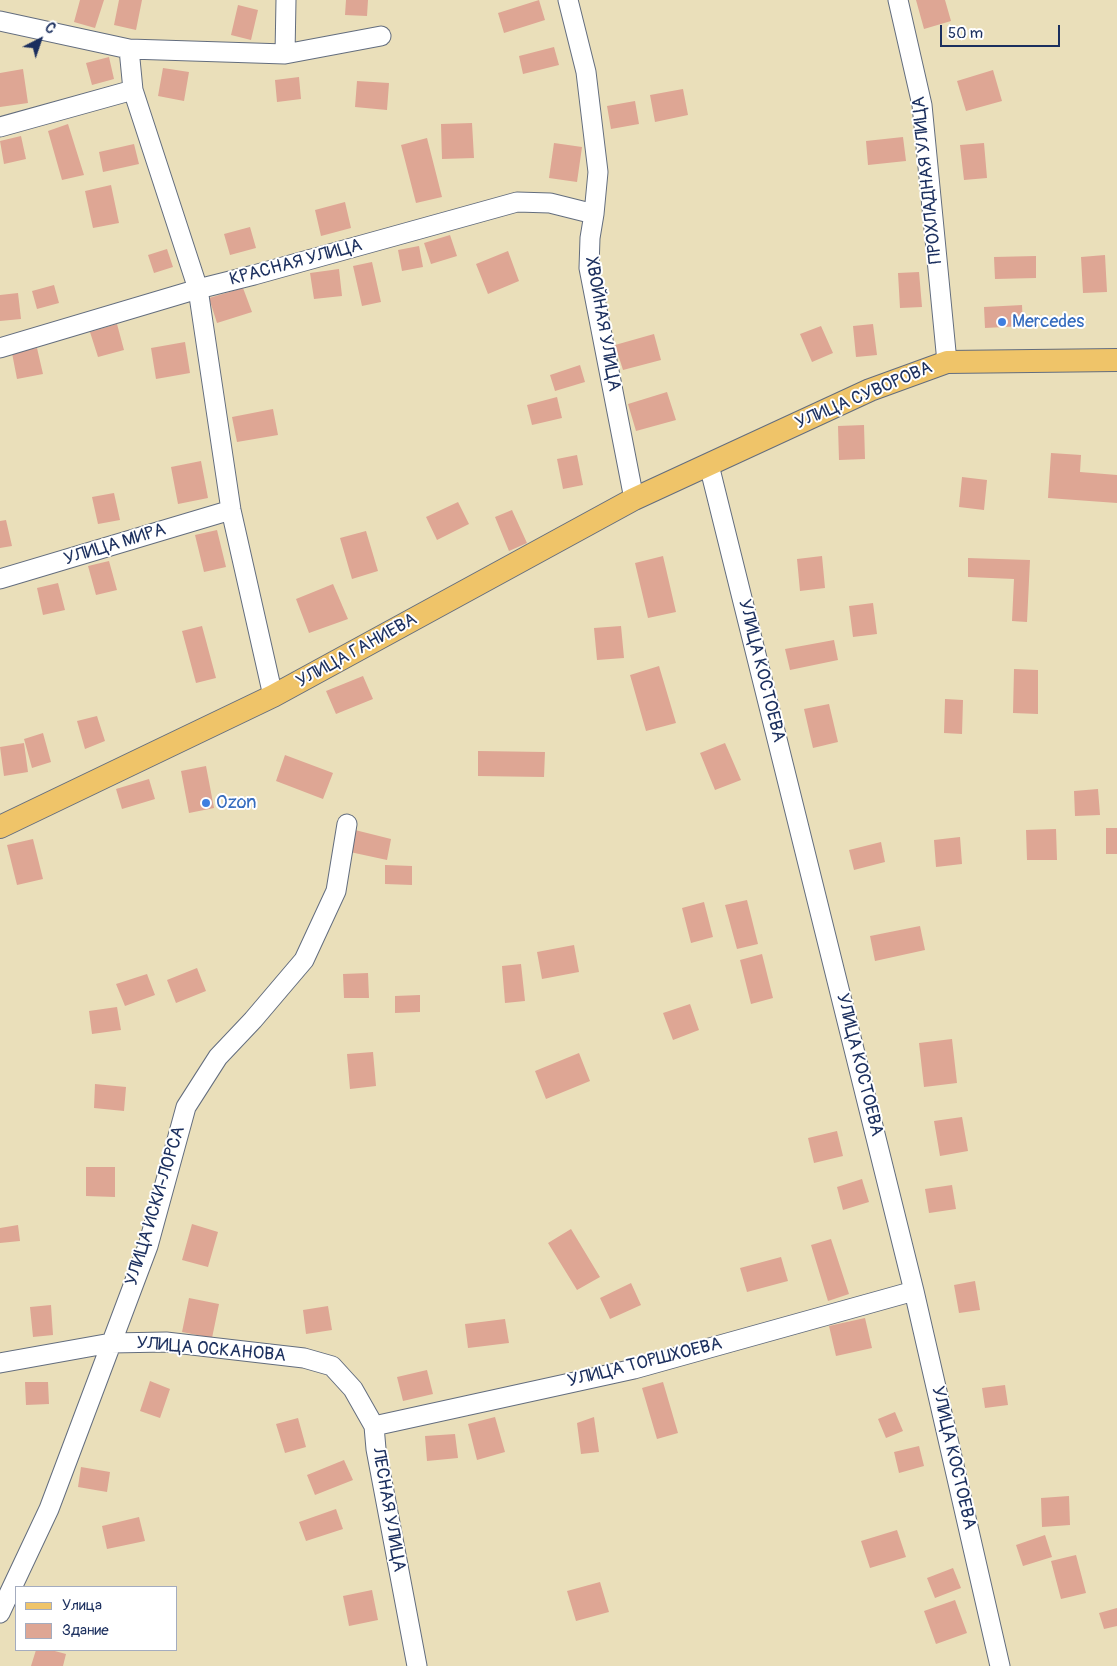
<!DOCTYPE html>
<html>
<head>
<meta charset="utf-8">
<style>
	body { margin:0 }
	#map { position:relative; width:1117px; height:1666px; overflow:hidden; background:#eadfba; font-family:Pangolin,sans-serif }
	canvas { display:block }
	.legend { position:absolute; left:15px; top:1586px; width:162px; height:65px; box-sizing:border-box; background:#fff; border:1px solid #a4acbf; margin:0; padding:6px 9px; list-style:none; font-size:15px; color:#1b2f5e }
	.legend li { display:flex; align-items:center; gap:10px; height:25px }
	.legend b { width:25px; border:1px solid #a4acbf }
	.north { position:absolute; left:15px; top:15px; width:50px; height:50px; -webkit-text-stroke:4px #fff; paint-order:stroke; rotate:41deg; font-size:14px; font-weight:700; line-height:20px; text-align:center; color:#1b2f5e }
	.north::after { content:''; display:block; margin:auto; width:18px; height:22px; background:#1b2f5e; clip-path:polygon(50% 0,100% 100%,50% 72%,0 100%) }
	.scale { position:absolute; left:940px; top:25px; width:120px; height:22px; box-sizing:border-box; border:2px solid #1b2f5e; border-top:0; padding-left:6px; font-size:15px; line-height:18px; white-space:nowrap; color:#1b2f5e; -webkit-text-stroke:4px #fff; paint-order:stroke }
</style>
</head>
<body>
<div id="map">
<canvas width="1117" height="1666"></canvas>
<ul class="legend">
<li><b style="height:6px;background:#efc469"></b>Улица</li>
<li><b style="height:14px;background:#dea694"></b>Здание</li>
</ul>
<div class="north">С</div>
<div class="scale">50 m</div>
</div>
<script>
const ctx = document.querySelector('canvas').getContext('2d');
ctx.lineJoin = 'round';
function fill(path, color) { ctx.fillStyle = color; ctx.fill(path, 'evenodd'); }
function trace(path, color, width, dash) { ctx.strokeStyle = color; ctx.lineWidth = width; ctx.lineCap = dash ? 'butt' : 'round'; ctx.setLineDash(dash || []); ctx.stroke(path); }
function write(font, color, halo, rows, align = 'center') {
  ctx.font = font + ' Pangolin,sans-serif'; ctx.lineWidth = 4; ctx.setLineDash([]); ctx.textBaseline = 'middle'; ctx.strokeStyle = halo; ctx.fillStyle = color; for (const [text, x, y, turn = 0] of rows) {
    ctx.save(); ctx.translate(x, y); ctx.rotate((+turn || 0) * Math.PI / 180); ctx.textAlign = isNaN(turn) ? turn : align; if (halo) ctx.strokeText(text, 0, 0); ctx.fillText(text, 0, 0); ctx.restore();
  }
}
const building = new Path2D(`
	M 80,0 L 104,0 L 95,28 L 74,22 Z
	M 119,0 L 142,0 L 136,30 L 114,25 Z
	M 346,0 L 368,0 L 367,16 L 345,15 Z
	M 539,0 L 545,20 L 504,33 L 498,13 Z
	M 916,0 L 945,0 L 951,21 L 924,29 Z
	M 238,5 L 258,10 L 251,40 L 231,35 Z
	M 554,47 L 559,65 L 523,74 L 519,56 Z
	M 109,57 L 114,79 L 92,85 L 86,63 Z
	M 163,68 L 189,72 L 184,101 L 158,96 Z
	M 23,69 L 28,103 L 0,107 L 0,73 Z
	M 993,70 L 1002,101 L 966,111 L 957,81 Z
	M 299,77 L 301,99 L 277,102 L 275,80 Z
	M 357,81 L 389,83 L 387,110 L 355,107 Z
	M 683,89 L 688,115 L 655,122 L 650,95 Z
	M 635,101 L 639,124 L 611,129 L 607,106 Z
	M 472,123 L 474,158 L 442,159 L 441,124 Z
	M 68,124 L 84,175 L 62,180 L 48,131 Z
	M 21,136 L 26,159 L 4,164 L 0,141 Z
	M 903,137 L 906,161 L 868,165 L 866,141 Z
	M 427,138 L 442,197 L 416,203 L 401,145 Z
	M 554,143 L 582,147 L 577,182 L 549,178 Z
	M 984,143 L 987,178 L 964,180 L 960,145 Z
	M 134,144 L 139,164 L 103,172 L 99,152 Z
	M 111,185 L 119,223 L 93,228 L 85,191 Z
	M 345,202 L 351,228 L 321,236 L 315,210 Z
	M 250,227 L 256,248 L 230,255 L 224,234 Z
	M 450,235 L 457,256 L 431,264 L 424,243 Z
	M 419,246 L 423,267 L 402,271 L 398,250 Z
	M 167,249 L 173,267 L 154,273 L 148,255 Z
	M 508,251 L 519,281 L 488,294 L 476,264 Z
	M 1105,255 L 1107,292 L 1083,293 L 1081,257 Z
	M 1036,256 L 1036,278 L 995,279 L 994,257 Z
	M 372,262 L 381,302 L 362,306 L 353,266 Z
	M 339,269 L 342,296 L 314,299 L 310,273 Z
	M 919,272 L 922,307 L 900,308 L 898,273 Z
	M 54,285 L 59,303 L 37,309 L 32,291 Z
	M 243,288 L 252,312 L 217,323 L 209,298 Z
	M 18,293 L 21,319 L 0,321 L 0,295 Z
	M 1022,305 L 1023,326 L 985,328 L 984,307 Z
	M 117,324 L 124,350 L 98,357 L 90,332 Z
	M 873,324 L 877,355 L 856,357 L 853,326 Z
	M 821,326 L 833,353 L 812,362 L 800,334 Z
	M 654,334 L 661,360 L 623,370 L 615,345 Z
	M 185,342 L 190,373 L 156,379 L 151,348 Z
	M 37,348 L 43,374 L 17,379 L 12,353 Z
	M 580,365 L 585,382 L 555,391 L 550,375 Z
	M 667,392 L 676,420 L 636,431 L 628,404 Z
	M 557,397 L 562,418 L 532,425 L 527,405 Z
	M 273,409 L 278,435 L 237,442 L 232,417 Z
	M 864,425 L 865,459 L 839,460 L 838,426 Z
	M 1051,453 L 1081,455 L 1080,472 L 1117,475 L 1117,503 L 1048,498 Z
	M 577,455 L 583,485 L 563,489 L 557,459 Z
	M 201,461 L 208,498 L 178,504 L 171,467 Z
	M 962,477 L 987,480 L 984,510 L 959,507 Z
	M 114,493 L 120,520 L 98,524 L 92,497 Z
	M 458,502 L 469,524 L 437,540 L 426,517 Z
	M 512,510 L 527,543 L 509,551 L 495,517 Z
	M 6,520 L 12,546 L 0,548 L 0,521 Z
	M 217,530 L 226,567 L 204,572 L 195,535 Z
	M 366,531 L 378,571 L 352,579 L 340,538 Z
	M 663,556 L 676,612 L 648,618 L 635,563 Z
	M 822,556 L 825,588 L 800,591 L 797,559 Z
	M 968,558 L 1030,560 L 1027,622 L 1012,621 L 1014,579 L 968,577 Z
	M 109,561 L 117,590 L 96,595 L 88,566 Z
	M 58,583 L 65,610 L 43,615 L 37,588 Z
	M 333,584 L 348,619 L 309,633 L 296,599 Z
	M 873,603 L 877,634 L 853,637 L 849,606 Z
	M 202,626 L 216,678 L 196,683 L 182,631 Z
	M 621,626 L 624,658 L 597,660 L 594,628 Z
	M 834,640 L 838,660 L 790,670 L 785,649 Z
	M 659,666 L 676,723 L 646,731 L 630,675 Z
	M 1014,669 L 1038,670 L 1038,714 L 1013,713 Z
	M 363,676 L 373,699 L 336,714 L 326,691 Z
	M 945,699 L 963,700 L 962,734 L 944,733 Z
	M 829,704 L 838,742 L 813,748 L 804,709 Z
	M 97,716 L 105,741 L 85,749 L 77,721 Z
	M 43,733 L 51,762 L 32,768 L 24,739 Z
	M 24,743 L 28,772 L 4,776 L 0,747 Z
	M 725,743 L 741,780 L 715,790 L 700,753 Z
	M 478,751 L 545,752 L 544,777 L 478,776 Z
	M 285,755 L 333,773 L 323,799 L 276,781 Z
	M 206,766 L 214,808 L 189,813 L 181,771 Z
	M 149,779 L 155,799 L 122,809 L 116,789 Z
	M 1098,789 L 1100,815 L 1075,816 L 1074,791 Z
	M 1106,828 L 1117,828 L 1117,854 L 1106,854 Z
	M 1056,829 L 1057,860 L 1027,860 L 1026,830 Z
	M 355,830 L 391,839 L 387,860 L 350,852 Z
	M 960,837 L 962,864 L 936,867 L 934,840 Z
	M 33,839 L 43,879 L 17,885 L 7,845 Z
	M 881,842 L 885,862 L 854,870 L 849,850 Z
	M 385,865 L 412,866 L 412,885 L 385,884 Z
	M 747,900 L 758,944 L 737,949 L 725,905 Z
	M 704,902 L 713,937 L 691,943 L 682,908 Z
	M 920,926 L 925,950 L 875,961 L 870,936 Z
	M 574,945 L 579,972 L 542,979 L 537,952 Z
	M 762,954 L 773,998 L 751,1004 L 740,960 Z
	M 521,964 L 525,1001 L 505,1003 L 502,966 Z
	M 197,968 L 206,991 L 176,1003 L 167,980 Z
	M 368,973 L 369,998 L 344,998 L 343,974 Z
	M 147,974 L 155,995 L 125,1006 L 116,984 Z
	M 420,995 L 420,1012 L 395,1013 L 395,996 Z
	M 690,1004 L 699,1030 L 673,1040 L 663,1013 Z
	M 117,1007 L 121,1030 L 92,1034 L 89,1011 Z
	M 952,1039 L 957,1083 L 924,1087 L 919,1043 Z
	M 373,1052 L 376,1086 L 350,1089 L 347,1054 Z
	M 579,1053 L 590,1081 L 546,1099 L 535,1071 Z
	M 95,1084 L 126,1087 L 124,1111 L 94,1108 Z
	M 962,1117 L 968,1151 L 940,1156 L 934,1121 Z
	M 837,1131 L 843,1156 L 814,1163 L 808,1138 Z
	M 86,1167 L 115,1167 L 115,1197 L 86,1196 Z
	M 862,1179 L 869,1202 L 843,1210 L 837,1187 Z
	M 952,1185 L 956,1209 L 929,1213 L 925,1189 Z
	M 192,1224 L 218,1232 L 208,1267 L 182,1260 Z
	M 18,1225 L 20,1241 L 0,1243 L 0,1228 Z
	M 571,1229 L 600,1277 L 577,1290 L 548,1243 Z
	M 831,1239 L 849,1294 L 828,1301 L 811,1245 Z
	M 781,1257 L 788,1281 L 747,1292 L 740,1268 Z
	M 975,1281 L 980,1310 L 959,1313 L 954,1285 Z
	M 631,1283 L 641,1305 L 610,1319 L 600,1298 Z
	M 189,1298 L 219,1304 L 212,1338 L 182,1332 Z
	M 51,1305 L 53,1335 L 33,1337 L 30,1307 Z
	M 328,1306 L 332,1330 L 306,1334 L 303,1310 Z
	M 865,1318 L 872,1348 L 836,1356 L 829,1326 Z
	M 505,1319 L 509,1343 L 468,1348 L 465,1324 Z
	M 427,1370 L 433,1394 L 403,1401 L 397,1377 Z
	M 150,1381 L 170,1389 L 160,1418 L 140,1411 Z
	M 25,1382 L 48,1382 L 49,1404 L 26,1405 Z
	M 663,1382 L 678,1433 L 657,1439 L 642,1388 Z
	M 1005,1385 L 1008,1405 L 985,1408 L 982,1388 Z
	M 895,1412 L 903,1431 L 886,1438 L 878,1419 Z
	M 495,1417 L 505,1452 L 477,1460 L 468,1424 Z
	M 594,1417 L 599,1452 L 581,1454 L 577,1423 Z
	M 298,1418 L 306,1447 L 285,1453 L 276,1424 Z
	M 455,1434 L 458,1458 L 427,1461 L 425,1436 Z
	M 919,1446 L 924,1466 L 899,1473 L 894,1452 Z
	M 344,1460 L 353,1480 L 315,1495 L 307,1475 Z
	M 81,1467 L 110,1472 L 107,1492 L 78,1487 Z
	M 1069,1496 L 1070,1525 L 1042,1527 L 1041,1498 Z
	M 336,1509 L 343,1529 L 306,1541 L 299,1522 Z
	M 139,1517 L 145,1541 L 107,1549 L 102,1526 Z
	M 897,1530 L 906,1557 L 870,1568 L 861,1541 Z
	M 1045,1535 L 1052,1557 L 1023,1566 L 1016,1545 Z
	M 1076,1555 L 1086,1593 L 1061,1599 L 1051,1561 Z
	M 953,1568 L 961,1588 L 935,1598 L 927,1578 Z
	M 600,1582 L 609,1612 L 576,1621 L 567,1591 Z
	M 372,1590 L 378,1620 L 349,1626 L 343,1596 Z
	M 955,1600 L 967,1633 L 936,1644 L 924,1611 Z
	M 1117,1608 L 1117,1626 L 1104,1629 L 1099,1613 Z
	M 36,1650 L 51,1650 L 66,1654 L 63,1666 L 31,1666 Z`);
const minor = new Path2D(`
	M 568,0 L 586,72 L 598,172 L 594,214 L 590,238 L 589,268 L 634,499
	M 898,0 L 922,105 L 947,362
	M 0,21 L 129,49 L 285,54 L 381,36
	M 129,49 L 133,90 L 198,289 L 231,510 L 273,696
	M 285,54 L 286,0
	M 0,127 L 133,90
	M 0,348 L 198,289 L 254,275 L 517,202 L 550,203 L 594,214
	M 709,465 L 914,1291 L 1000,1666
	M 0,579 L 231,510
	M 0,1363 L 111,1343 L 166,1342 L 304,1358 L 332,1366 L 353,1389 L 374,1426 L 376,1449 L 417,1666
	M 374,1426 L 634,1369 L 914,1291
	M 0,1613 L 49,1509 L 148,1246 L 186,1107 L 218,1057 L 253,1020 L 304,960 L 336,891 L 347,824`);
const major = new Path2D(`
	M 0,827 L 273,696 L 634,499 L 870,390 L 947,362 L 1117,360`);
const markers = [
	[1002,322,5,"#3f7fe0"],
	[206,803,5,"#3f7fe0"]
];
const streetNames = [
	["ПРОХЛАДНАЯ УЛИЦА",928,180,-96],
	["КРАСНАЯ УЛИЦА",296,263,-15],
	["ХВОЙНАЯ УЛИЦА",602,324,80],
	["УЛИЦА СУВОРОВА",864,396,-23],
	["УЛИЦА МИРА",115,545,-17],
	["УЛИЦА ГАНИЕВА",357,651,-29],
	["УЛИЦА КОСТОЕВА",761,671,76],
	["УЛИЦА КОСТОЕВА",859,1065,76],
	["УЛИЦА ИСКИ-ЛОРСА",156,1206,-73],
	["УЛИЦА ОСКАНОВА",211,1350,5],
	["УЛИЦА ТОРШХОЕВА",645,1363,-14],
	["УЛИЦА КОСТОЕВА",953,1458,77],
	["ЛЕСНАЯ УЛИЦА",388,1510,80]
];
const shopNames = [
	["Mercedes",1012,322],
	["Ozon",216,803]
];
fill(building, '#dea694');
trace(minor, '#636d7e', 21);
trace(major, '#636d7e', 24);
trace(minor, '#fff', 19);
trace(major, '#efc469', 22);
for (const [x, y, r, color] of markers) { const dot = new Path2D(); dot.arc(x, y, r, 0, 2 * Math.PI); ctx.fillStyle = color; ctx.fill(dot); trace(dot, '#fff', 2); }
write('18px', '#1b2f5e', '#fff', streetNames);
write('18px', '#366cbe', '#fff', shopNames, 'left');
</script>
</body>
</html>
